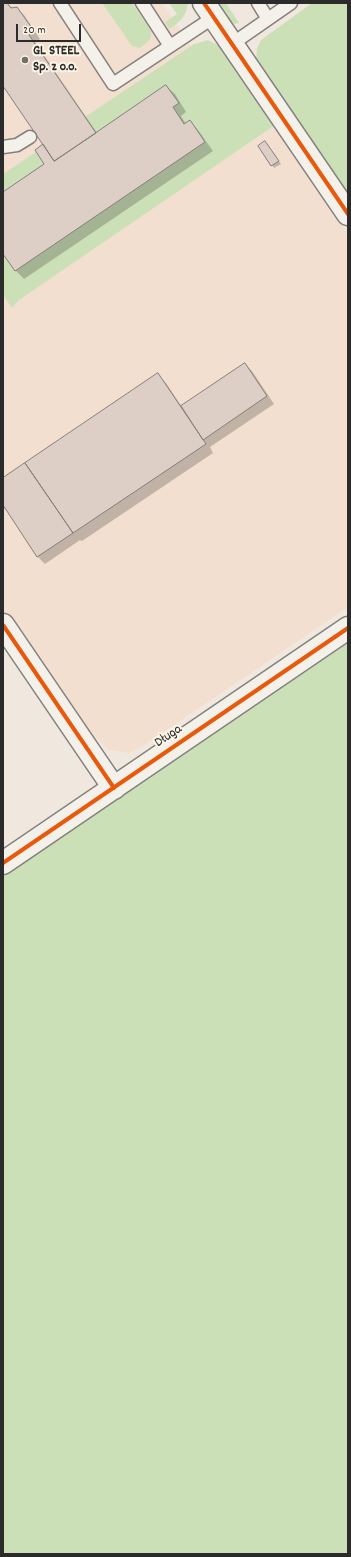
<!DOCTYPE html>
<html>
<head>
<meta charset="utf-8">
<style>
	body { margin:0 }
	#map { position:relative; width:351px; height:1557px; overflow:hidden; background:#f0e7de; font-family:Dekko,sans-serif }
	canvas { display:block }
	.frame { position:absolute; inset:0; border:4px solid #2b2b2b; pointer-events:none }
	.scale { position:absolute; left:16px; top:24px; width:65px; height:18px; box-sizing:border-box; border:2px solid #2b2b2b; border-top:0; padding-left:5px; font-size:12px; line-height:14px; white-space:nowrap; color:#2b2b2b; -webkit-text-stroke:3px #fcf5e5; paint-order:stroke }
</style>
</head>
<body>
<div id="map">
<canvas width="351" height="1557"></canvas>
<div class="frame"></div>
<div class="scale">20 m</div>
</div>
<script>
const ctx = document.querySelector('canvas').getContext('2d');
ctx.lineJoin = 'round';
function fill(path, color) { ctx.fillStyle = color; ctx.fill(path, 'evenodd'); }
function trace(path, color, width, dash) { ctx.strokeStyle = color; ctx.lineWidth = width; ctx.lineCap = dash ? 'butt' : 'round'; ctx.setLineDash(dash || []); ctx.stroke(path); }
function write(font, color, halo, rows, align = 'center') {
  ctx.font = font + ' Dekko,sans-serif'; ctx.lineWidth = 4; ctx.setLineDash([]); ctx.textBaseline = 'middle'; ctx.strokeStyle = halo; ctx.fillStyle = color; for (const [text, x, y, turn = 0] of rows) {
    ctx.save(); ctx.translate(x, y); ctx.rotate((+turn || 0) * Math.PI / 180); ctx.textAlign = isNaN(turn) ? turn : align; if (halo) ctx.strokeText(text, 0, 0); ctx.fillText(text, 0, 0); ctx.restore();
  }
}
const built = new Path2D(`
	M 3,3 L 162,3 L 253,139 L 275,125 L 348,233 L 348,607 L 143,746 L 129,753 L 109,750 L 97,738 L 93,741 L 3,616 Z`);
const green = new Path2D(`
	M 102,3 L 132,3 L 151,31 C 153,40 146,43 140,48 L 132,46 Z
	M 169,3 L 188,4 C 185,18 181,21 169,29 L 165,22 L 177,14 Z
	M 213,3 L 226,3 L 239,23 L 235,24 L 228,21 Z
	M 312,3 L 348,3 L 348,202 L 256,62 L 257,49 L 261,40 Z
	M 208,40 L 223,48 L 275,125 L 19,300 L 12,308 L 3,295 L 3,254 L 15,271 L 205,142 L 190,120 L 184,124 L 173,107 L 179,103 L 166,85 L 96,133 L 85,117 L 194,44 Z
	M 36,152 L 44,164 L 3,192 L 3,174 Z
	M 348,640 L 348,1554 L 3,1554 L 3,874 Z`);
const shadow = new Path2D(`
	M 3,3 L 7,3 L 12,8 L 17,8 L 24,15 L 40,39 L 35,42 L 97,133 L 166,86 L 175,94 L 186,112 L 181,116 L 186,124 L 190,121 L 198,130 L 213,151 L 24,279 L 16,271 L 3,252 L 3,193 L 46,164 L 45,145 L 3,84 Z
	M 265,142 L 281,164 L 274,168 L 259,146 Z
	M 245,364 L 252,371 L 274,404 L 210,447 L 213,453 L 82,541 L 80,540 L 45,564 L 38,557 L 3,503 L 3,479 L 158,375 L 166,383 L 182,407 Z`);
const building = new Path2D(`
	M 3,3 L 7,3 L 11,8 L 17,7 L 34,31 L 29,35 L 96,133 L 54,161 L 3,86 Z
	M 166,85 L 179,103 L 173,107 L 184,124 L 190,120 L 205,142 L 15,271 L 3,254 L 3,192 L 44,164 L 35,150 L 43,144 L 54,161 Z
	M 265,141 L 279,161 L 271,166 L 258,146 Z
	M 245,363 L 267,396 L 203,440 L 181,406 Z
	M 158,373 L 206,444 L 73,533 L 25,463 Z
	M 25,463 L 73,533 L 37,557 L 3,505 L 3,478 Z`);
const lane = new Path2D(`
	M 60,3 L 113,84 L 214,17
	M 142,3 L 170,46
	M 258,3 L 268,19
	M 232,44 L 291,3
	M 3,147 L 17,145 L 30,137`);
const street = new Path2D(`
	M 204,3 L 348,214
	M 3,625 L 114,788
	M 3,863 L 348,628`);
const cycleway = new Path2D(`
	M 204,3 L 348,214
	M 3,625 L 114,788
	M 3,863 L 348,628`);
const markers = [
	[25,60,4,"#706d6a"]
];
const poiNames = [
	["GL STEEL",33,52],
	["Sp. z o.o.",33,68]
];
const streetNames = [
	["Długa",169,737,-34]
];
fill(built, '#f2dfd0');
fill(green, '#cce0b8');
fill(shadow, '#0003');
fill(building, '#ddcfc6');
trace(building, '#84807c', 1);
trace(lane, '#84807c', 15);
trace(street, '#84807c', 25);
trace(lane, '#f4f0ea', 12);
trace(street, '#f4f0ea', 22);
trace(cycleway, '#e8590c', 4);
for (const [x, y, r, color] of markers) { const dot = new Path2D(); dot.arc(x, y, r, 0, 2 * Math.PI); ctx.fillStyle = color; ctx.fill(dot); trace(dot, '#fcf5e5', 1.5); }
write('bold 14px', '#2b2b2b', '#fcf5e5', poiNames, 'left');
write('14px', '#2b2b2b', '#fcf5e5', streetNames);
</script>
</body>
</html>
